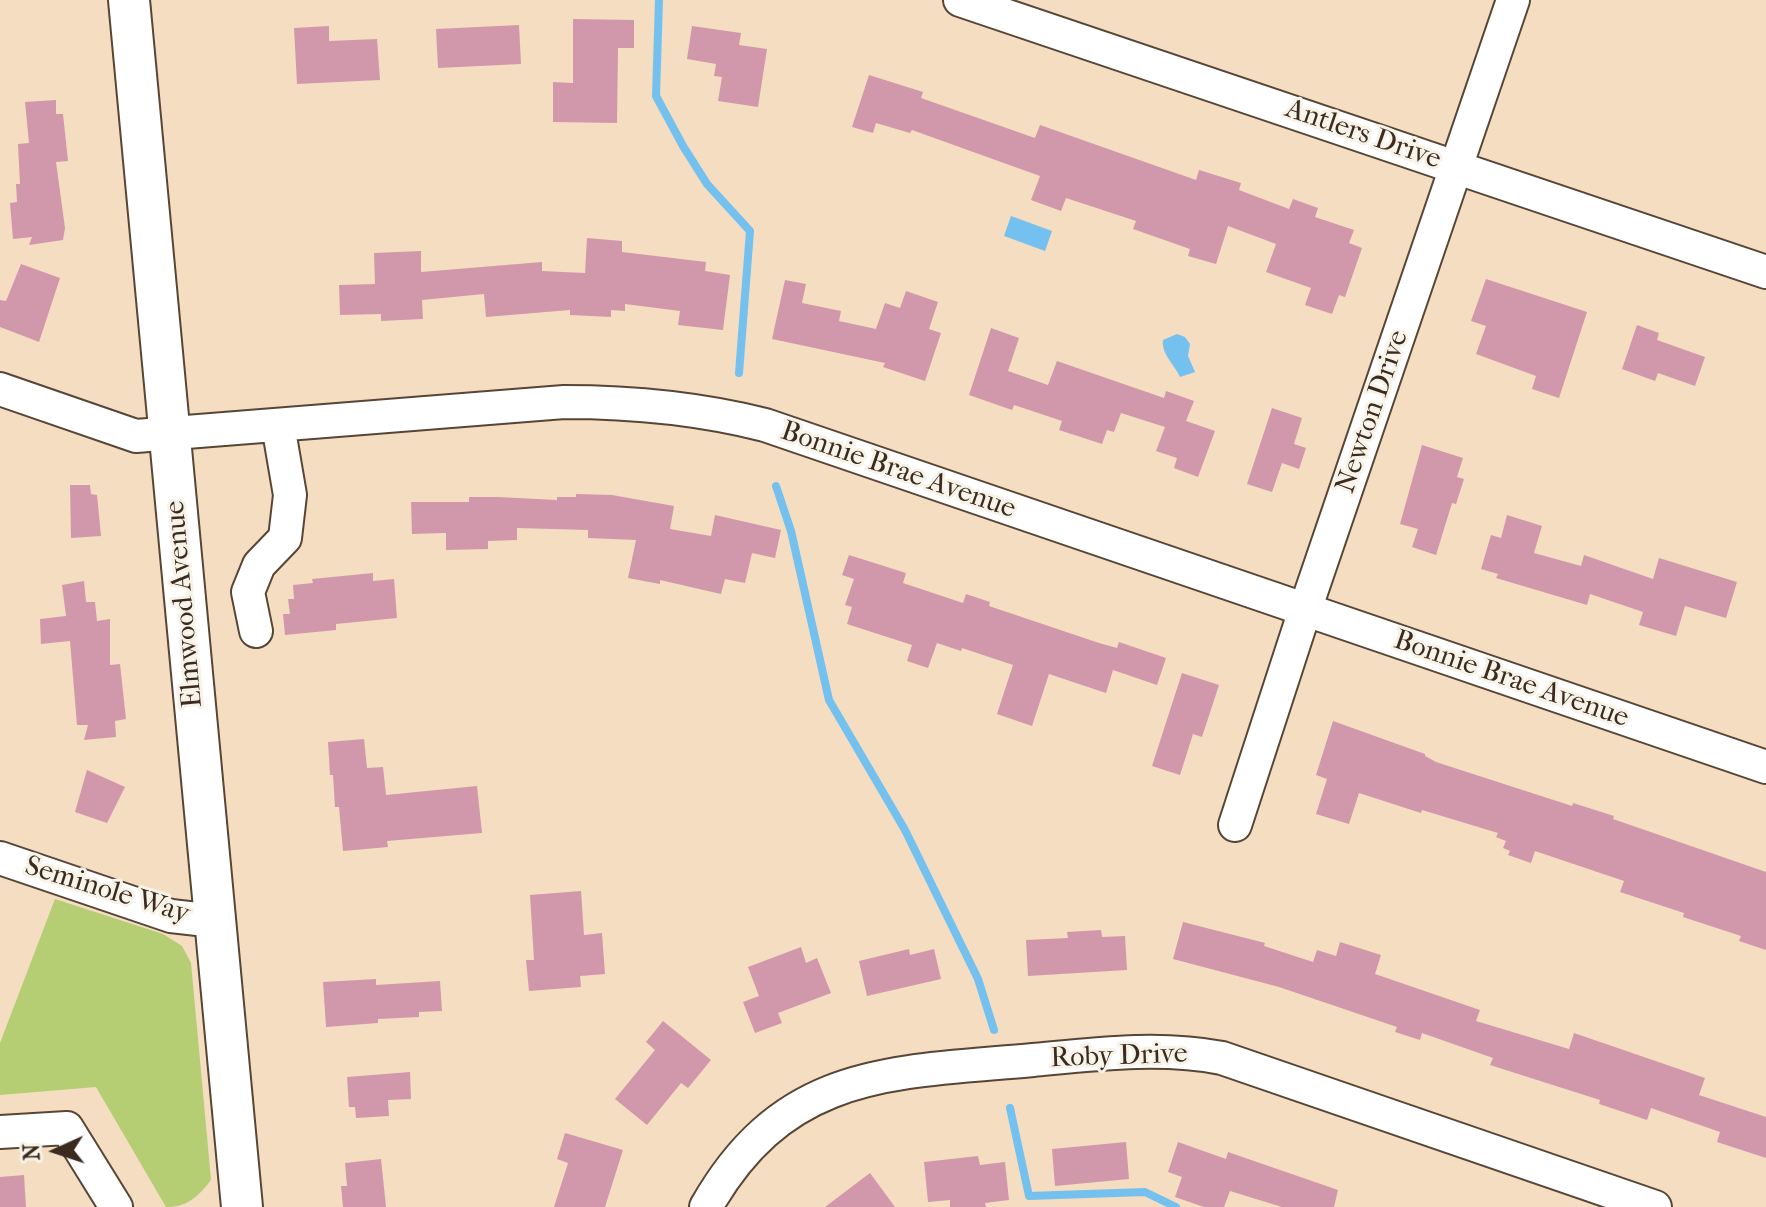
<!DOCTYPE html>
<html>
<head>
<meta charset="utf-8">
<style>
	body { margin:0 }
	#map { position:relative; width:1766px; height:1207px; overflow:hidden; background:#f4ddc0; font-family:"IM FELL French Canon",serif }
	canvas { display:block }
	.north { position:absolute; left:16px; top:1111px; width:80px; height:80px; -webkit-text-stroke:6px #f7f3e8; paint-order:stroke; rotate:267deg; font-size:22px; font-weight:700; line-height:32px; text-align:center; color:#3b2a1e }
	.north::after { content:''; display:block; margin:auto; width:28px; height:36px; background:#3b2a1e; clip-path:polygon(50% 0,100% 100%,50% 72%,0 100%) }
</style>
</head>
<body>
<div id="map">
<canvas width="1766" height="1207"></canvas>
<div class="north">N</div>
</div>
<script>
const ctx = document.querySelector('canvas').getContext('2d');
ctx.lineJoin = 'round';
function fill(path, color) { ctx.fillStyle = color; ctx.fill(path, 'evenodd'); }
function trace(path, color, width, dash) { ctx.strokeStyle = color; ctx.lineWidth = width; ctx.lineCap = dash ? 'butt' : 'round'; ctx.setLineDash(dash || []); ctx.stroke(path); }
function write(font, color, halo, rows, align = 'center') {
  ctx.font = font + ' "IM FELL French Canon",serif'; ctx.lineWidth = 6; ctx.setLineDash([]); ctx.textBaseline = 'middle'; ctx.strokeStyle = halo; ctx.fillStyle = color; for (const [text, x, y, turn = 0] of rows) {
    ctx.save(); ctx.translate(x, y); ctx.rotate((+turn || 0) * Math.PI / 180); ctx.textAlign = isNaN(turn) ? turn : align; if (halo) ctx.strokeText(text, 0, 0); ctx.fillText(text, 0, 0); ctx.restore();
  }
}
const green = new Path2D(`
	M 55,899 L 163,934 L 182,946 L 191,963 L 211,1180 C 198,1197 187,1207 166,1207 L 96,1087 L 0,1095 L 0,1043 Z`);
const water = new Path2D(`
	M 1011,216 L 1052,231 L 1045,251 L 1004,236 Z
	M 1177,334 L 1185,337 L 1190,344 L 1188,356 L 1195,372 L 1180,377 C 1175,365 1161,354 1163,340 Z`);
const stream = new Path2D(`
	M 659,0 L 656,96 L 683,146 L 707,184 L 750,231 L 739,373
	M 776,486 L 791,531 L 829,700 L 905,830 L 978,979 L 994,1030
	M 1010,1108 L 1029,1196 L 1145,1192 L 1176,1207`);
const building = new Path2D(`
	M 573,19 L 634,20 L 634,48 L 618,48 L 617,123 L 553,122 L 553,82 L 573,83 Z
	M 519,25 L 521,64 L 438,68 L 436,29 Z
	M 329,26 L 329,41 L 377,39 L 380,80 L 297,84 L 294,28 Z
	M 692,26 L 741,33 L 739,45 L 767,49 L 758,107 L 718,101 L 722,77 L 714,76 L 716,64 L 687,59 Z
	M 869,75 L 923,92 L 921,98 L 1035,138 L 1040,125 L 1196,180 L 1199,170 L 1241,183 L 1239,190 L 1289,209 L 1293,199 L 1318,208 L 1315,217 L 1354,230 L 1349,243 L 1362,248 L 1345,297 L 1339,295 L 1332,314 L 1305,305 L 1311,288 L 1266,272 L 1276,244 L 1228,226 L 1216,264 L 1188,256 L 1190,249 L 1133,229 L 1136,221 L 1066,198 L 1061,211 L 1031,200 L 1040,176 L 912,130 L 910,133 L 876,123 L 873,133 L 852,127 Z
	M 56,100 L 56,114 L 63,114 L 68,161 L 56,162 L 65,228 L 63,240 L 29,245 L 32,237 L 13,239 L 10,203 L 17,202 L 16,184 L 20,184 L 18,144 L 29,143 L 25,102 Z
	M 587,238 L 622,241 L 622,252 L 706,262 L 705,271 L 730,275 L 723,330 L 678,325 L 680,311 L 625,304 L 625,311 L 611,310 L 611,317 L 570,315 L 570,310 L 486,317 L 484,294 L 422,300 L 423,319 L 381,321 L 381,314 L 340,315 L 339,285 L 375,284 L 374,253 L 421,251 L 421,272 L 542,262 L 542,271 L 585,273 Z
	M 21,264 L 60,278 L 39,342 L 0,327 L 0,300 L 6,301 Z
	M 1486,279 L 1587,312 L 1559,398 L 1532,389 L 1536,376 L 1476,354 L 1486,326 L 1471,321 Z
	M 785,280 L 806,284 L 802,303 L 841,311 L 839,321 L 876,329 L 885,303 L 900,308 L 906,291 L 938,302 L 929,329 L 941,333 L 925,381 L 883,367 L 885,363 L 772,339 Z
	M 1637,325 L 1659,333 L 1657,340 L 1705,357 L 1695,386 L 1658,373 L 1655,381 L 1622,369 Z
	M 991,328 L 1019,338 L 1008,371 L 1048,385 L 1057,361 L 1164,398 L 1166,391 L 1194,401 L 1186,421 L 1215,431 L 1198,477 L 1174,468 L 1177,458 L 1156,451 L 1165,427 L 1121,413 L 1114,432 L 1107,430 L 1102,444 L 1059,430 L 1062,421 L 1014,405 L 1012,410 L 969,395 Z
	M 1272,408 L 1302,418 L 1294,444 L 1306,448 L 1299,469 L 1282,463 L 1272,492 L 1247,484 Z
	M 1422,445 L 1463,458 L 1457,477 L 1464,479 L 1456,504 L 1452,503 L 1436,555 L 1412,547 L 1418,529 L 1400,524 Z
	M 70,485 L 90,485 L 91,494 L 97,495 L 101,536 L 71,538 Z
	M 576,494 L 612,495 L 674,506 L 670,529 L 711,536 L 715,515 L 781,530 L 775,558 L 752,553 L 745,583 L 725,579 L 721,594 L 660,580 L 660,584 L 628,578 L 636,540 L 588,538 L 588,530 L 517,528 L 517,540 L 488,541 L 488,549 L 446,550 L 446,533 L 412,534 L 411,502 L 469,502 L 469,497 L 498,497 L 557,500 L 557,497 L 576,497 Z
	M 1507,515 L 1542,526 L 1534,553 L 1581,566 L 1584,555 L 1653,579 L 1659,558 L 1737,582 L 1726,618 L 1685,606 L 1676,636 L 1639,625 L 1643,612 L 1590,594 L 1587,605 L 1496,578 L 1498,574 L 1481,569 L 1491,535 L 1501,538 Z
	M 849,555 L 906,573 L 903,583 L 963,603 L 966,594 L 990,602 L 989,606 L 1099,643 L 1117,648 L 1119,642 L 1166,658 L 1157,685 L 1113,670 L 1106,693 L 1049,674 L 1032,726 L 997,714 L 1013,665 L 962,648 L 961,651 L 937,643 L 928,668 L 907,661 L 912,645 L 847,624 L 852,607 L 845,605 L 854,579 L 842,575 Z
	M 373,573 L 373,581 L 394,579 L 397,618 L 336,624 L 336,630 L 285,635 L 283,614 L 290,614 L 288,599 L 294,599 L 293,585 L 313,583 L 312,579 Z
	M 84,581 L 86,602 L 95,602 L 97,621 L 110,619 L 110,665 L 120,664 L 126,719 L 115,721 L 116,737 L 84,740 L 88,725 L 77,725 L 70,641 L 41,644 L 40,619 L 66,616 L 62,585 Z
	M 1182,673 L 1219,685 L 1202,737 L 1193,734 L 1180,775 L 1152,766 Z
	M 1333,721 L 1425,754 L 1425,756 L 1436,762 L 1572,806 L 1573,803 L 1614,816 L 1613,819 L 1766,872 L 1766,950 L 1739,941 L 1741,936 L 1683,917 L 1684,913 L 1620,892 L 1624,881 L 1535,851 L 1531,863 L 1508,855 L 1510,851 L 1503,848 L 1506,841 L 1496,837 L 1498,833 L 1422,810 L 1421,813 L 1359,793 L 1349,824 L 1316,814 L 1327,779 L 1316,775 Z
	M 364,739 L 367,768 L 383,767 L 386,795 L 477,786 L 482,833 L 387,841 L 388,847 L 343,851 L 339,807 L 335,807 L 333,775 L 330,775 L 328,742 Z
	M 87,770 L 125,787 L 107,823 L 75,812 Z
	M 581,891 L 584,935 L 602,933 L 605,974 L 580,976 L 581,987 L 529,991 L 526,960 L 534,960 L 530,895 Z
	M 1183,922 L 1265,943 L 1264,946 L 1313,962 L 1317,950 L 1336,956 L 1340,942 L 1381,955 L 1375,974 L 1480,1010 L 1476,1021 L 1569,1049 L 1574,1033 L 1705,1078 L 1699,1095 L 1766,1117 L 1766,1158 L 1717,1142 L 1720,1132 L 1651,1108 L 1647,1120 L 1599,1104 L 1600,1100 L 1490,1065 L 1493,1058 L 1422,1033 L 1420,1040 L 1395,1032 L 1397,1027 L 1279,987 L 1173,959 Z
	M 1101,930 L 1102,937 L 1125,936 L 1127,970 L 1028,976 L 1026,940 L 1068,938 L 1067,932 Z
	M 801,947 L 806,963 L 817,958 L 831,993 L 778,1013 L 782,1023 L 755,1033 L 743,1002 L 759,996 L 748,967 Z
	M 909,949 L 910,955 L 934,949 L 941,979 L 867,996 L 859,961 Z
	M 376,979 L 376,985 L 440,981 L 442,1011 L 419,1012 L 419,1017 L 378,1019 L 378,1023 L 326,1027 L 323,982 Z
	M 663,1021 L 711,1060 L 688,1088 L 681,1083 L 647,1125 L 615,1099 L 655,1050 L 646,1042 Z
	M 410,1072 L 411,1099 L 388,1100 L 389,1116 L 356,1118 L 355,1107 L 349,1107 L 347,1077 Z
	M 565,1133 L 623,1150 L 605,1207 L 554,1207 L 568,1163 L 557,1159 Z
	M 1126,1142 L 1129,1179 L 1055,1186 L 1052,1149 Z
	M 1178,1142 L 1226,1159 L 1228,1152 L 1338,1190 L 1334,1207 L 1282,1207 L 1230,1191 L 1224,1207 L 1204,1207 L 1175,1197 L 1182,1177 L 1168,1172 Z
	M 978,1156 L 980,1165 L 1005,1162 L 1009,1200 L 985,1203 L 986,1207 L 950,1207 L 950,1200 L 928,1202 L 924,1162 Z
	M 381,1159 L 386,1207 L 343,1207 L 341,1186 L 347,1186 L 345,1163 Z
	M 870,1173 L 895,1207 L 825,1207 Z
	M 24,1175 L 26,1207 L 0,1207 L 0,1177 Z`);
const minor = new Path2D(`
	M 960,0 L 1766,272
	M 0,389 L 136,436 L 564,402 C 633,402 698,408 765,425 L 1766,767
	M 256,631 L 248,592 L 259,565 L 285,538 L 290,495 L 278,425
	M 1235,825 L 1305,610 L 1513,0
	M 0,858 L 171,916 L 215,921
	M 0,1132 L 67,1128 L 116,1207
	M 706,1207 C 785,1068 891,1073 1033,1060 C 1096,1054 1160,1046 1222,1058 L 1655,1207`);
const major = new Path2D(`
	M 129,0 L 242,1207`);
const streetNames = [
	["Antlers Drive",1363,135,19],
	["Newton Drive",1373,412,-71],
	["Bonnie Brae Avenue",898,471,19],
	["Elmwood Avenue",185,604,-95],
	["Bonnie Brae Avenue",1511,680,19],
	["Seminole Way",107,891,17],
	["Roby Drive",1119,1057,-2]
];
fill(green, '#b5cd73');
fill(water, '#74c0ee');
trace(stream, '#74c0ee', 8);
fill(building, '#d198ac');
trace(minor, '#574536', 36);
trace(major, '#574536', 44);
trace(minor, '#fff', 32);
trace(major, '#fff', 40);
write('28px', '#3b2a1e', '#f7f3e8', streetNames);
</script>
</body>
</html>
